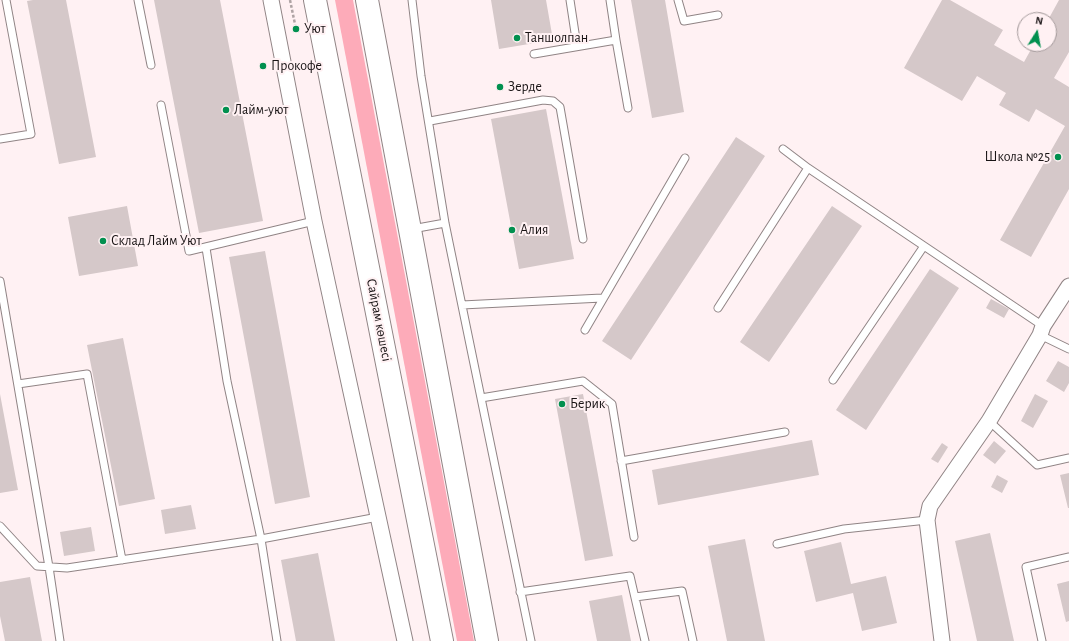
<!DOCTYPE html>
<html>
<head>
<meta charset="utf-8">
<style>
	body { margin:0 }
	#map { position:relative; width:1069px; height:641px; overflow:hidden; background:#fff1f3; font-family:"Alegreya Sans",sans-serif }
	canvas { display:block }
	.north { position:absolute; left:1017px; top:12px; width:40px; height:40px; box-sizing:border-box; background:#fff1f3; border:1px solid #a3999a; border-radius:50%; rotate:11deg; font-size:11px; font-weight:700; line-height:16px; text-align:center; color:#191415 }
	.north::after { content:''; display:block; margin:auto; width:14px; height:18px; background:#01904f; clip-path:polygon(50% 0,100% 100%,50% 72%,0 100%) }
</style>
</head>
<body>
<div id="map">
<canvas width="1069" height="641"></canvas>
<div class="north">N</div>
</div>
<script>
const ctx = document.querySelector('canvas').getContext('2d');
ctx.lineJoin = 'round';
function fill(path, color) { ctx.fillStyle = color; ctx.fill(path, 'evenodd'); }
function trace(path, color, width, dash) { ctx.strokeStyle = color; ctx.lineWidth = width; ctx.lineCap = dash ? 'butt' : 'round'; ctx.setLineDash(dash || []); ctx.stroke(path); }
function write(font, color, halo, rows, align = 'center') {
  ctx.font = font + ' "Alegreya Sans",sans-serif'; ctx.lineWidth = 4; ctx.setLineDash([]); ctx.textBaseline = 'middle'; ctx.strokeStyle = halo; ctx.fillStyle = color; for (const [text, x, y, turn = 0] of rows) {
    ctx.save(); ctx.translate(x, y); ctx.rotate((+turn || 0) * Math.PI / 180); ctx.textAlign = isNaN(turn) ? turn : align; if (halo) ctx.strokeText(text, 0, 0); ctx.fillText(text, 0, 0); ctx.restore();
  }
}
const green = new Path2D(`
	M 335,0 L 353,0 L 474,641 L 457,641 Z`);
const building = new Path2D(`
	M 33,0 L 66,0 L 96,157 L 59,164 L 27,1 Z
	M 154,0 L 220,0 L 263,221 L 199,233 Z
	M 491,0 L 546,0 L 553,40 L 499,49 Z
	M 631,0 L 665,0 L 684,112 L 652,118 Z
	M 942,0 L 950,0 L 1003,30 L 994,45 L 1024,62 L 1034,44 L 1049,44 L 1049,20 L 1048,20 L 1059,0 L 1069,0 L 1069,52 L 1054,78 L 1069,87 L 1069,189 L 1031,257 L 1000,240 L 1065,126 L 1036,109 L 1029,122 L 999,105 L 1006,93 L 977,76 L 962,101 L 904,68 Z
	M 546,109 L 574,259 L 519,269 L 491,119 Z
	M 736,137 L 765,156 L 631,360 L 602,341 Z
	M 127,206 L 138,266 L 79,276 L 68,217 Z
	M 832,206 L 862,226 L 769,362 L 740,342 Z
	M 265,251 L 310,497 L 275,504 L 229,257 Z
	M 930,269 L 959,288 L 866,430 L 836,410 Z
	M 991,299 L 1009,309 L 1004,318 L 986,308 Z
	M 123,338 L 155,499 L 119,506 L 87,345 Z
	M 1058,361 L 1069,367 L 1069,383 L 1064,392 L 1046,381 Z
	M 0,394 L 18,490 L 0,493 Z
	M 583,394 L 613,556 L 585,561 L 555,399 Z
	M 1035,394 L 1048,401 L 1033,428 L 1021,421 Z
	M 812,440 L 819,475 L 658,505 L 652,470 Z
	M 994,441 L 1006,451 L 995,464 L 983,455 Z
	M 942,443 L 948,447 L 938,463 L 931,459 Z
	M 1069,473 L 1069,508 L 1068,508 L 1060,475 Z
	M 997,475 L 1008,481 L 1002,493 L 991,487 Z
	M 191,505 L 196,529 L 165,534 L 161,510 Z
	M 91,527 L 95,551 L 64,556 L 60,532 Z
	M 990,533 L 1014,641 L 977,641 L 955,541 Z
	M 745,539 L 765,641 L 727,641 L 708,546 Z
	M 841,542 L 851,584 L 886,576 L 897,623 L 862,631 L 853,593 L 816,602 L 804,551 Z
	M 318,553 L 335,641 L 296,641 L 281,560 Z
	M 30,577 L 42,641 L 5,641 L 0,616 L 0,582 Z
	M 1069,581 L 1069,621 L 1066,622 L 1057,584 Z
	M 622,595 L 631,641 L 597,641 L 589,601 Z`);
const path = new Path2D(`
	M 290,0 L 296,29 L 293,29`);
const service = new Path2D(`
	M 138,0 L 151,65
	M 412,0 L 421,76 L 445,223 L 531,641
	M 570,0 L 577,46
	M 678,0 L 684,21 L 718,15
	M 616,40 L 628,108
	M 534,54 L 616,40 L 610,0
	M 161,105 L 189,251 L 314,221
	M 430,121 L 543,100 L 553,101 L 560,107 L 583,239
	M 0,139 L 31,134 L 6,0
	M 783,149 L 808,168 L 1043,326
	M 412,229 L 445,223
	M 206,248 L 227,381 L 261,539 L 277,641
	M 0,281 L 49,567 L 60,641
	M 462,305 L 602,298
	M 718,308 L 808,168
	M 585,330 L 685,158
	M 1040,335 L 1069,349
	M 833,380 L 924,246
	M 18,384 L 87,374 L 122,560
	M 481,398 L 583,381 L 612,404 L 634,537
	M 989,421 L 1037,465 L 1069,458
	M 621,461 L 785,432
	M 0,526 L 37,566 L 67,568 L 261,539 L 378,517
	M 777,544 L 844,529 L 927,520
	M 520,592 L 630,576 L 645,641
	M 635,597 L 682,591 L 693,641
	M 1042,641 L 1026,567 L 1069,557`);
const minor = new Path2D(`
	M 271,0 L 314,221 L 405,641
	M 942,641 L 927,520 L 930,506 L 989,421 L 1040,335 L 1043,326 L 1069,286`);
const primary = new Path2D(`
	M 315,0 L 442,641
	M 367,0 L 487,641`);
const markers = [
	[296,29,4,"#01904f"],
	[517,38,4,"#01904f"],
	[263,66,4,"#01904f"],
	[500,87,4,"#01904f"],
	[226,110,4,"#01904f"],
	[1058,157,4,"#01904f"],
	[512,230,4,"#01904f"],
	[103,241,4,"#01904f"],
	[562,404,4,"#01904f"]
];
const poiNames = [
	["Уют",304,29],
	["Таншолпан",525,38],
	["Прокофе",271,66],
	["Зерде",508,87],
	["Лайм-уют",234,110],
	["Школа №25",1050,157,"right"],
	["Алия",520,230],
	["Склад Лайм Уют",111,241],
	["Берик",570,404]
];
const streetNames = [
	["Сайрам көшесі",379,320,79]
];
fill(green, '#fdabb9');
fill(building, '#d5c8c9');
trace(service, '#908485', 9);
trace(minor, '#908485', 17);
trace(primary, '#908485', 24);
trace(path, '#aea3a4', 2.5, [3, 2]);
trace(service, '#fff', 7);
trace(minor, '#fff', 15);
trace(primary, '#fff', 22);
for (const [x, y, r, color] of markers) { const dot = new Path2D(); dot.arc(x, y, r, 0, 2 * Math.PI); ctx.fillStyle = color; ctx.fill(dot); trace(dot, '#fff1f3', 1.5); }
write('14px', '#191415', '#fff1f3', poiNames, 'left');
write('14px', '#191415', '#fff1f3', streetNames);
</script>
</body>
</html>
